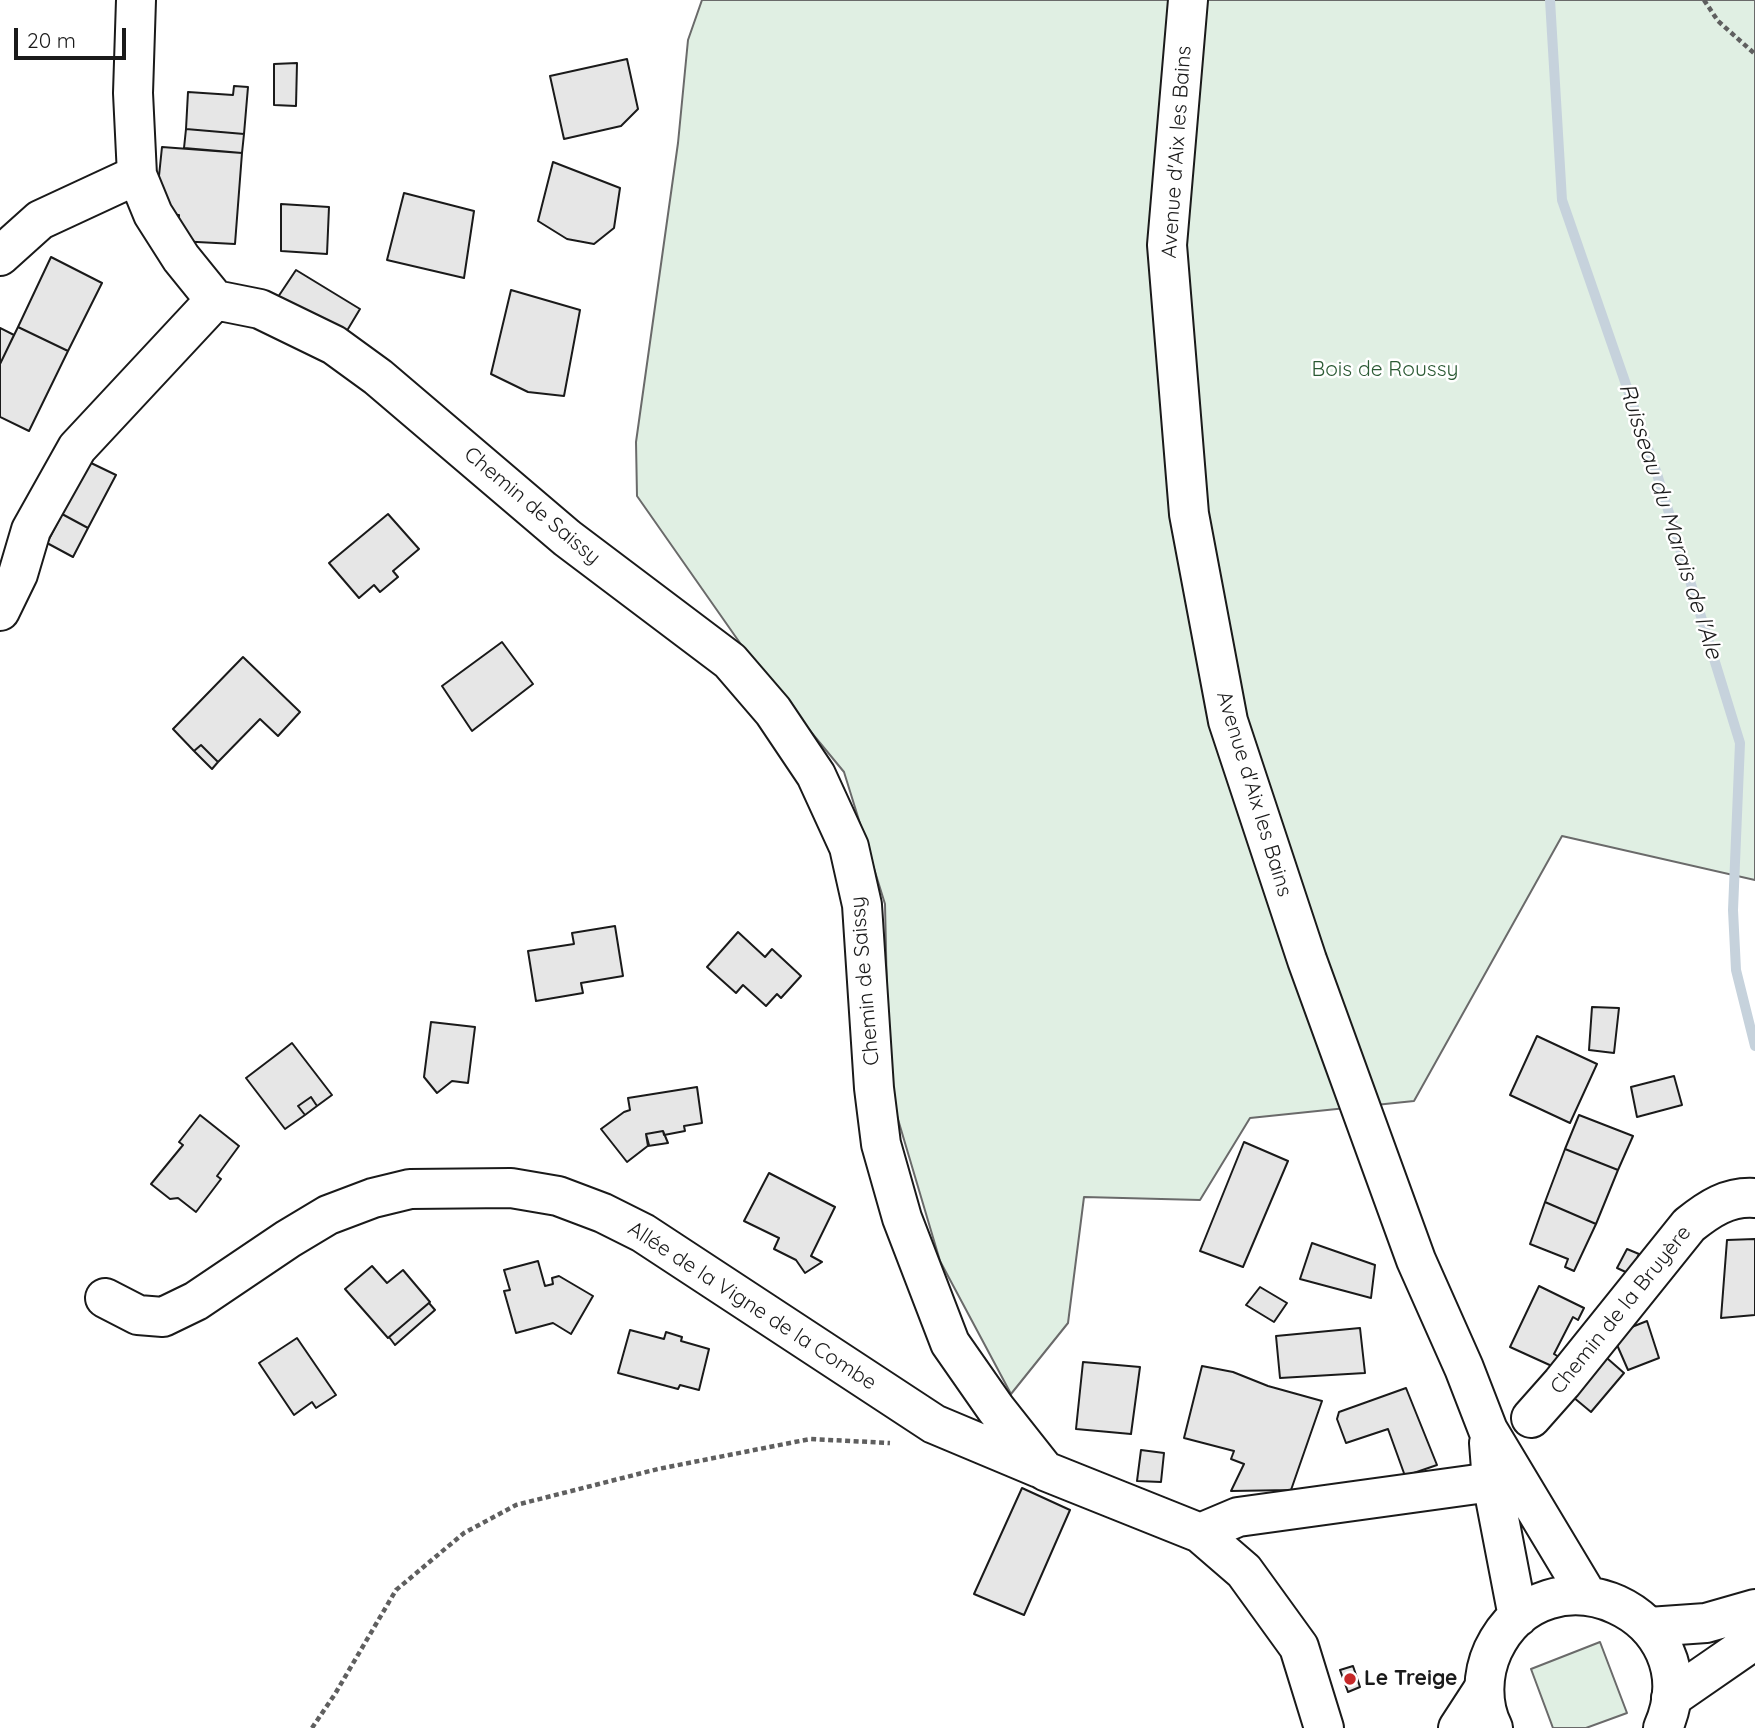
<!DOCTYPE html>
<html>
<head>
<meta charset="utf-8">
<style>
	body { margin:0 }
	#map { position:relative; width:1755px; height:1728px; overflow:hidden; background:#fff; font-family:Quicksand,sans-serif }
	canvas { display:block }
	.scale { position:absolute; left:14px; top:28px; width:112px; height:32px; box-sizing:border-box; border:4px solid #1a1a1a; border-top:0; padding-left:9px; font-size:21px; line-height:24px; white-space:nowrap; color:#1a1a1a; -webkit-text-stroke:5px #fff; paint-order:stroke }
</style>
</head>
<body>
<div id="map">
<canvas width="1755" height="1728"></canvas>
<div class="scale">20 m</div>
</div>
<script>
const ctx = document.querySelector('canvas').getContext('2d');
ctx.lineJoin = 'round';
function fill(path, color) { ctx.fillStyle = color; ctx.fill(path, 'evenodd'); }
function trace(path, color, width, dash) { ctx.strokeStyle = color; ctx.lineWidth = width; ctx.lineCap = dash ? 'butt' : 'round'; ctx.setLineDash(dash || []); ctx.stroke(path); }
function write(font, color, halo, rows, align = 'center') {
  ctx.font = font + ' Quicksand,sans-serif'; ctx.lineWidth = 5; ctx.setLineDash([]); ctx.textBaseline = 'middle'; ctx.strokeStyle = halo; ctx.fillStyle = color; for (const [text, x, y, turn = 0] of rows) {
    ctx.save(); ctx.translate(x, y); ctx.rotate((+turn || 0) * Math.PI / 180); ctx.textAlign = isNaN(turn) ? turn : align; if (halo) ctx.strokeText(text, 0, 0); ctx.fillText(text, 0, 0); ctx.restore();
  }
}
const green = new Path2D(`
	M 702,0 L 1755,0 L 1755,880 L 1562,836 L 1414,1101 L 1250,1118 L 1200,1200 L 1084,1197 L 1068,1323 L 1011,1394 L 940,1261 L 889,1089 L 885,904 L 844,772 L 754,663 L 637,496 L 636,442 L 678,143 L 688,40 Z
	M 1600,1642 L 1627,1713 L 1586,1728 L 1553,1728 L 1531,1669 Z`);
const stream = new Path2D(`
	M 1550,0 L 1562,200 L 1657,474 L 1740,743 L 1733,910 L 1736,970 L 1755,1046`);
const building = new Path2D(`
	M 627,59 L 638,109 L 621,126 L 564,139 L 550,76 Z
	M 297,63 L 296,106 L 274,105 L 274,64 Z
	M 234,86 L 248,87 L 244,134 L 186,129 L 188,92 L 233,95 Z
	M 186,129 L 244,134 L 242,153 L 184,148 Z
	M 162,147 L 242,153 L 235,244 L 178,241 L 179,215 L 166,216 L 157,195 Z
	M 553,162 L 620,188 L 614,228 L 594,244 L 567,239 L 538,221 Z
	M 404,193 L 474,211 L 464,278 L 387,260 Z
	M 281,204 L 329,207 L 327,254 L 281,251 Z
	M 51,257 L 102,283 L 68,351 L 18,327 Z
	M 296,270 L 360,309 L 342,339 L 276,300 Z
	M 511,290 L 580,310 L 564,396 L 528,392 L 491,374 Z
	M 18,327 L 68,351 L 29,431 L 0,417 L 0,364 Z
	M 0,328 L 14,335 L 0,364 Z
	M 89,462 L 116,475 L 88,528 L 62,514 Z
	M 62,514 L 88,528 L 73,557 L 47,543 Z
	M 388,514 L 419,549 L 393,571 L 398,577 L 380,592 L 374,585 L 359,598 L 329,563 Z
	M 502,642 L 533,684 L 472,731 L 442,686 Z
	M 243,657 L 300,712 L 278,736 L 260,719 L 218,762 L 201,745 L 194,751 L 173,729 Z
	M 201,745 L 218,762 L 212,769 L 194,751 Z
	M 615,926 L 623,976 L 581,983 L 583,993 L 536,1001 L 528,951 L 574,944 L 572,933 Z
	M 738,932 L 765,957 L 772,949 L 801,976 L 781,998 L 777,994 L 766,1006 L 743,985 L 736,993 L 707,967 Z
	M 1592,1007 L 1619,1008 L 1614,1053 L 1589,1050 Z
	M 431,1022 L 475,1027 L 468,1083 L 452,1081 L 437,1093 L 424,1077 Z
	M 1537,1036 L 1597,1064 L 1570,1123 L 1510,1095 Z
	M 292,1043 L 332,1095 L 317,1106 L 311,1097 L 298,1106 L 305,1115 L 285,1129 L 246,1078 Z
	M 1674,1076 L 1682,1105 L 1637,1117 L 1631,1087 Z
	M 697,1087 L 702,1123 L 684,1126 L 685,1131 L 664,1135 L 663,1131 L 646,1134 L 649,1145 L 627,1162 L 601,1129 L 624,1112 L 630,1110 L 628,1098 Z
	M 311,1097 L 317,1106 L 305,1115 L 298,1106 Z
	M 200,1115 L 239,1146 L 217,1176 L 221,1179 L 196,1212 L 178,1198 L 170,1199 L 151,1184 L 183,1145 L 179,1142 Z
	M 1579,1115 L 1633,1136 L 1618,1170 L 1565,1149 Z
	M 663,1131 L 668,1143 L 648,1146 L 646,1134 Z
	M 1244,1142 L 1288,1161 L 1243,1267 L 1200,1251 Z
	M 1565,1149 L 1618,1170 L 1596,1224 L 1545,1202 Z
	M 769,1173 L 835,1207 L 811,1256 L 822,1262 L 805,1273 L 796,1260 L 774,1249 L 779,1238 L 744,1221 Z
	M 1545,1202 L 1596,1224 L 1574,1271 L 1565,1267 L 1568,1259 L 1530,1244 Z
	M 1755,1239 L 1755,1315 L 1721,1318 L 1727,1240 Z
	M 1312,1243 L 1375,1265 L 1371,1298 L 1300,1279 Z
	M 1627,1249 L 1639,1254 L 1630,1274 L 1617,1268 Z
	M 538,1261 L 545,1286 L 553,1284 L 552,1278 L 559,1276 L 593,1296 L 571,1334 L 553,1323 L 516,1333 L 504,1291 L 510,1290 L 504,1270 Z
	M 372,1266 L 387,1283 L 403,1270 L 430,1302 L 388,1338 L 345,1289 Z
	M 1539,1286 L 1584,1308 L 1578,1320 L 1573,1317 L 1554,1354 L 1559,1357 L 1554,1367 L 1510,1347 Z
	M 1260,1287 L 1287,1303 L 1274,1322 L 1246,1305 Z
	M 429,1303 L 435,1310 L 395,1345 L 389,1337 Z
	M 1647,1321 L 1659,1358 L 1628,1370 L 1614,1338 L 1619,1332 Z
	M 1360,1328 L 1365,1373 L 1280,1378 L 1276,1336 Z
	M 630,1330 L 664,1339 L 666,1332 L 682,1337 L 681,1341 L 709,1349 L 699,1390 L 680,1385 L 678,1389 L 618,1373 Z
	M 297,1338 L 336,1395 L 316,1408 L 312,1402 L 294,1415 L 259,1363 Z
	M 1600,1352 L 1624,1373 L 1591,1412 L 1567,1392 Z
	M 1083,1362 L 1140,1367 L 1131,1434 L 1076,1429 Z
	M 1202,1366 L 1233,1372 L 1268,1386 L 1322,1401 L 1291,1490 L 1231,1491 L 1244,1464 L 1231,1459 L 1234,1451 L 1184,1438 Z
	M 1406,1388 L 1437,1465 L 1405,1476 L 1388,1429 L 1346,1443 L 1337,1419 L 1339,1412 Z
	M 1141,1450 L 1164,1453 L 1161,1482 L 1137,1481 Z
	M 1022,1488 L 1070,1510 L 1024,1615 L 974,1594 Z
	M 1353,1666 L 1360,1687 L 1348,1692 L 1340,1670 Z`);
const path = new Path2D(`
	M 1704,0 L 1718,21 L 1755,54
	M 312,1728 L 335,1694 L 396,1590 L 464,1533 L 516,1505 L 658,1469 L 810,1439 L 890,1443`);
const minor = new Path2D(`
	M 136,0 L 133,93 L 137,175 L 153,214 L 181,258 L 215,300 L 260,309 L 334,345 L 378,377 L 567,538 L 730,661 L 773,711 L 816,775 L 849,847 L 862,905 L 874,1088 L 881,1144 L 902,1218 L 950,1343 L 996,1409 L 1045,1471 L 1200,1533 L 1244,1571 L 1299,1647 L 1324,1728
	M 0,256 L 40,220 L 137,175
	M 0,611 L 18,574 L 31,530 L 77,448 L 215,300
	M 105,1298 L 138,1315 L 163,1317 L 196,1301 L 288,1239 L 328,1215 L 373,1198 L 410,1189 L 511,1188 L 558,1196 L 603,1213 L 643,1233 L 934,1424 L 1039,1468
	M 1531,1418 L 1562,1383 L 1689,1225 C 1709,1209 1728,1196 1755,1198
	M 1200,1533 L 1238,1517 L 1492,1482
	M 1649,1627 L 1706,1623 L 1755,1609
	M 1671,1698 L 1755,1640
	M 1458,1728 L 1484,1688`);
const major = new Path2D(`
	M 1188,0 L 1167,245 L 1189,514 L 1228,721 L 1307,960 L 1416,1260 L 1464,1368 L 1488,1430 L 1587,1595
	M 1489,1443 L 1492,1482 L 1518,1617
	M 1493,1728 C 1481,1704 1482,1674 1493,1650 C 1546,1539 1713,1614 1663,1728`);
const markers = [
	[1350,1679,7,"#c62828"]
];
const streetNames = [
	["Avenue d'Aix les Bains",1177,152,-86],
	["Chemin de Saissy",532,506,40],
	["Avenue d'Aix les Bains",1254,794,73],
	["Chemin de Saissy",865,981,-95],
	["Allée de la Vigne de la Combe",752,1306,33],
	["Chemin de la Bruyère",1621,1310,-51]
];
const parkNames = [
	["Bois de Roussy",1385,370]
];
const poiNames = [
	["Le Treige",1364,1679]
];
const waterNames = [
	["Ruisseau du Marais de l'Ale",1670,521,72]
];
fill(green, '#e0efe3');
trace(green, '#6a6a6a', 2);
trace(stream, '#c6d2dc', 10);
fill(building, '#e6e6e6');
trace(building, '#1a1a1a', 2);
trace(minor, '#1a1a1a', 42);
trace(major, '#1a1a1a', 42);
trace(path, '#5f5f5f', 4.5, [5, 3.5]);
trace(minor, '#fff', 38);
trace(major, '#fff', 38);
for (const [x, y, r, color] of markers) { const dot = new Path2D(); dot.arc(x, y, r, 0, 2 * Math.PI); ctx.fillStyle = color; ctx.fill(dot); trace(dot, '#fff', 2.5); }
write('21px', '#1a1a1a', '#fff', streetNames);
write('21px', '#2b5a34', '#fff', parkNames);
write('bold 21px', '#1a1a1a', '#fff', poiNames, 'left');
write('italic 23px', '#1a1a1a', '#fff', waterNames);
</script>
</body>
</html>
